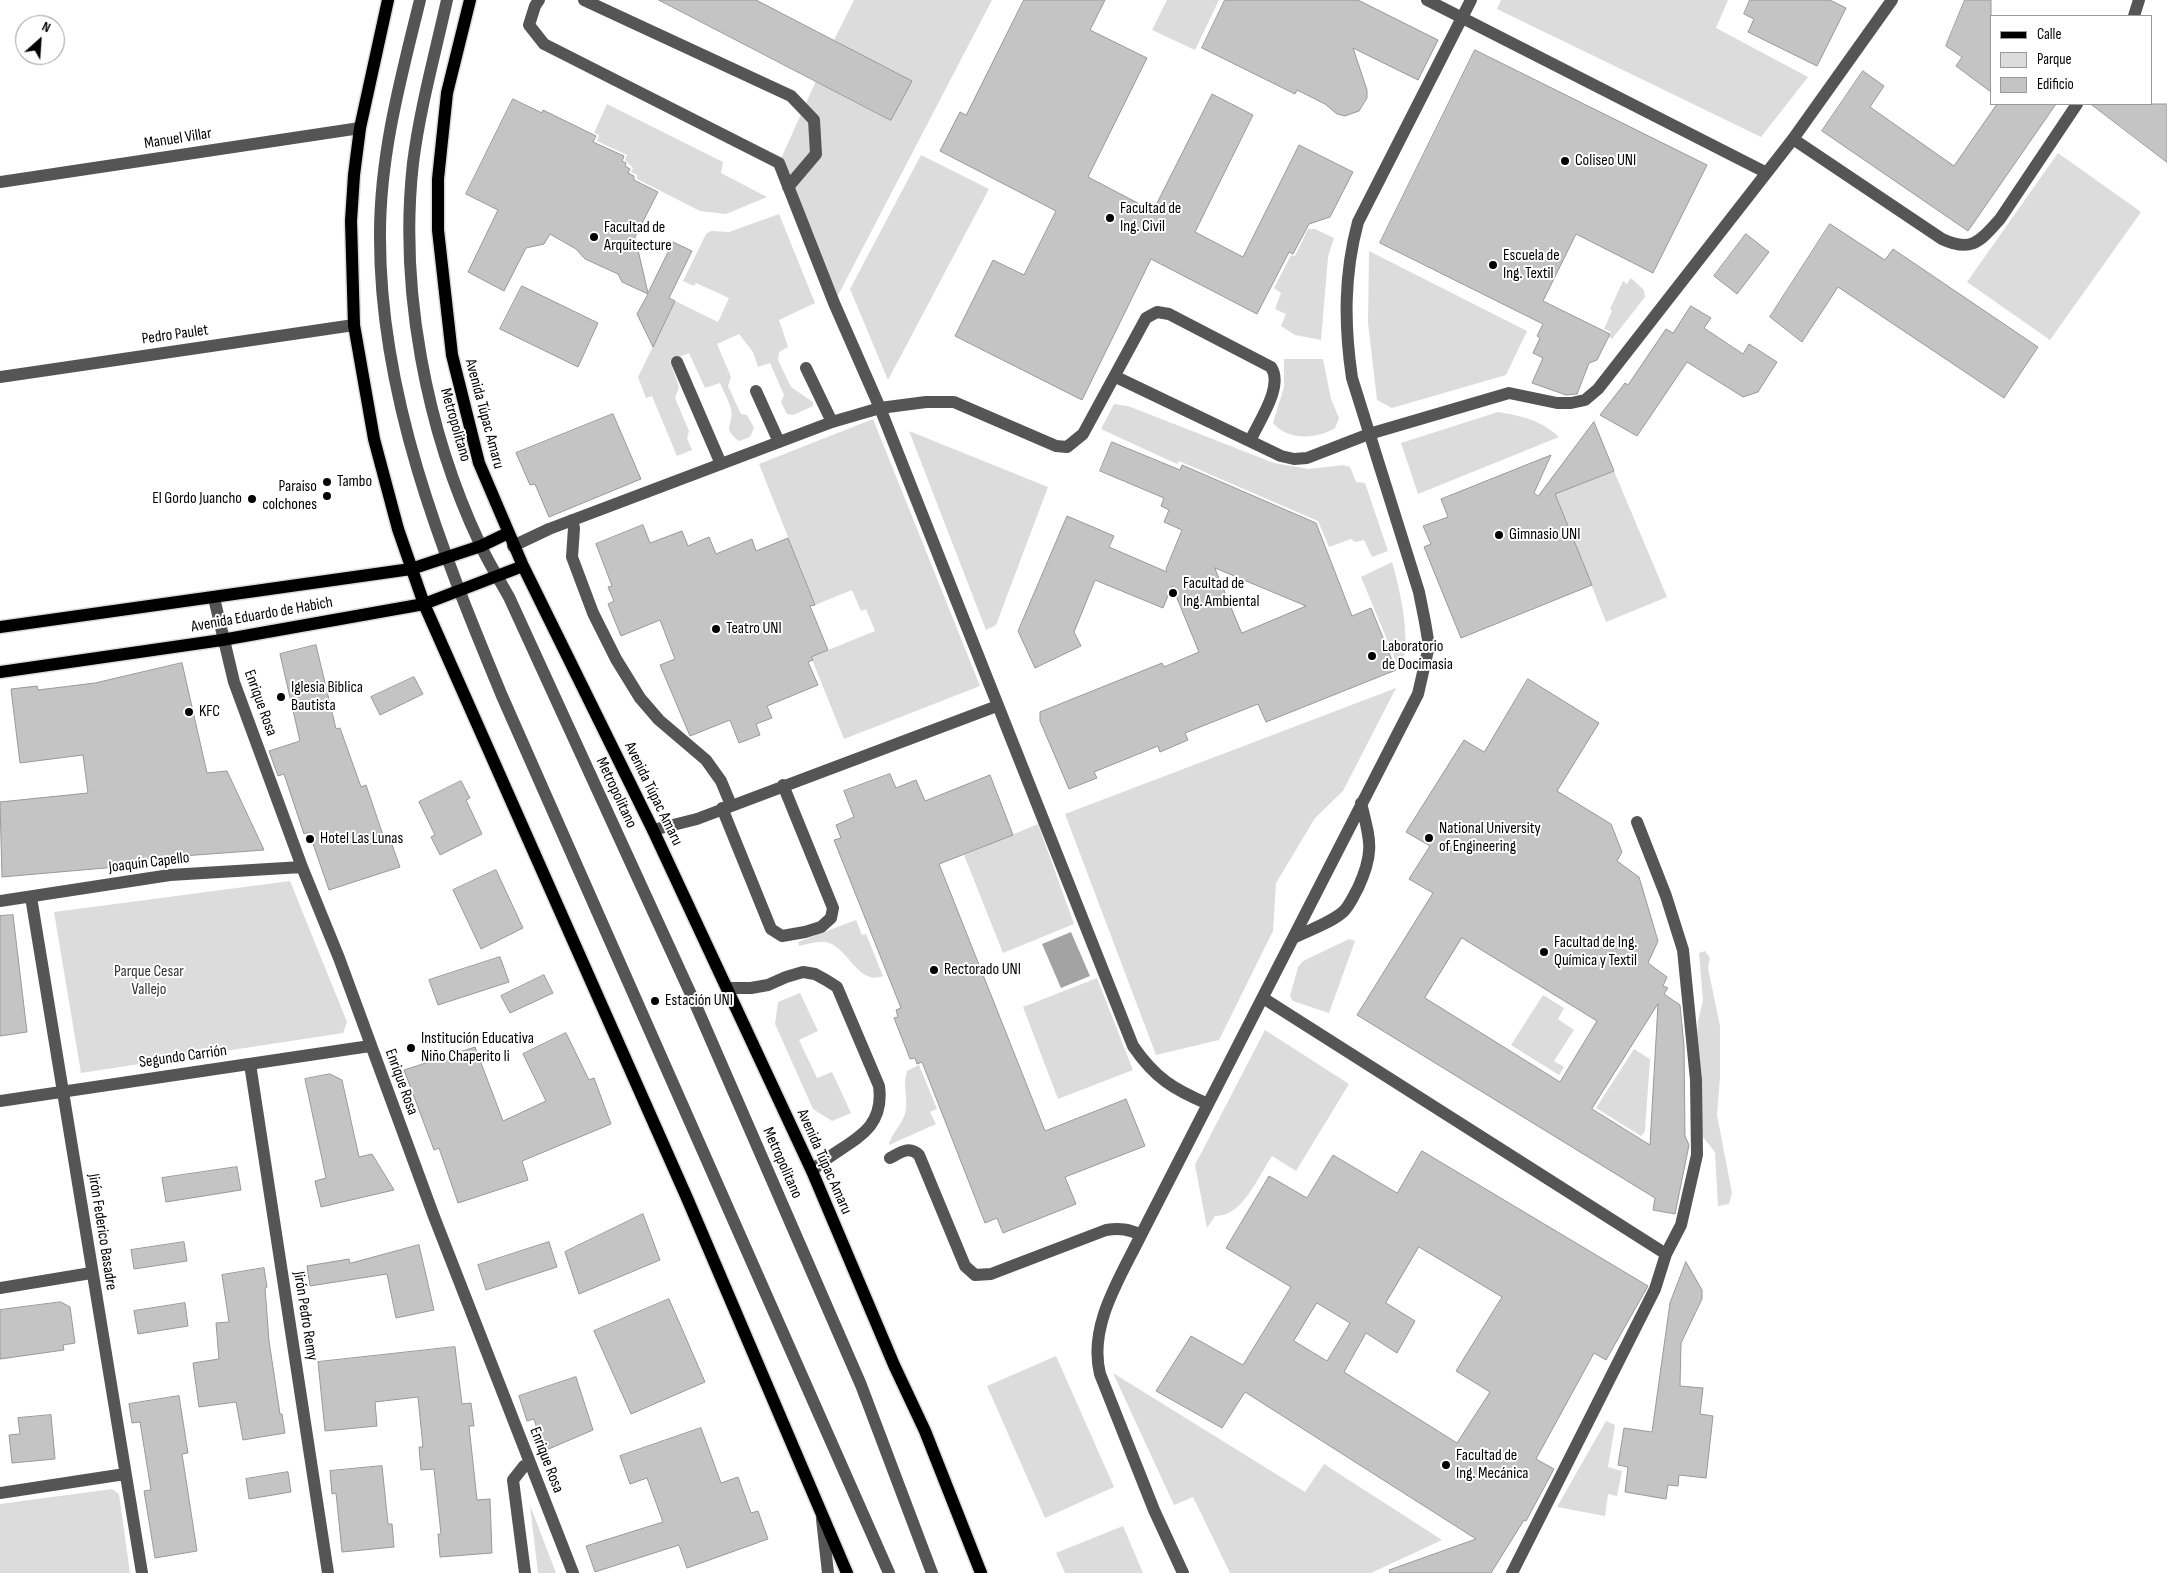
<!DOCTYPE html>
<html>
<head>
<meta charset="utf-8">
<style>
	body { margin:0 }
	#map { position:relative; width:2167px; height:1573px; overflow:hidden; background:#fff; font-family:"Sofia Sans Condensed",sans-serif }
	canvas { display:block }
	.legend { position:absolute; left:1990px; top:15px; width:162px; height:90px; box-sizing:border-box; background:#fff; border:1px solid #999; margin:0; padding:6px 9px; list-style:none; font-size:15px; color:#000 }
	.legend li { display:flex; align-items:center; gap:10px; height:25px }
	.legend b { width:25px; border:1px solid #999 }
	.north { position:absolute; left:15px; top:15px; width:50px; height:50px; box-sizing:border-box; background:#fff; border:1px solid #999; border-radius:50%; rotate:26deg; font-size:14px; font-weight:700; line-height:20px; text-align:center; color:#000 }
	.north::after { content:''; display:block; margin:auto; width:18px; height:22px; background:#000; clip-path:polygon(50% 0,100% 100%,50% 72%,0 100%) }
</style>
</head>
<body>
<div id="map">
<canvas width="2167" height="1573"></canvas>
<ul class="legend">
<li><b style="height:6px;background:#000"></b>Calle</li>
<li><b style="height:14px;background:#dcdcdc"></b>Parque</li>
<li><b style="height:14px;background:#c4c4c4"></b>Edificio</li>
</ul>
<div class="north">N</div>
</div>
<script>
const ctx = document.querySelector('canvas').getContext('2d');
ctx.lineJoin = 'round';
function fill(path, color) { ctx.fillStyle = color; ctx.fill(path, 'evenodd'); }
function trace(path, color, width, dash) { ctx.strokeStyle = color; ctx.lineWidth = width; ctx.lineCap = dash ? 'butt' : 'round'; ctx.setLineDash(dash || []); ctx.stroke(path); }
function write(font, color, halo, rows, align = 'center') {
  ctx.font = font + ' "Sofia Sans Condensed",sans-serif'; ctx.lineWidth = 4; ctx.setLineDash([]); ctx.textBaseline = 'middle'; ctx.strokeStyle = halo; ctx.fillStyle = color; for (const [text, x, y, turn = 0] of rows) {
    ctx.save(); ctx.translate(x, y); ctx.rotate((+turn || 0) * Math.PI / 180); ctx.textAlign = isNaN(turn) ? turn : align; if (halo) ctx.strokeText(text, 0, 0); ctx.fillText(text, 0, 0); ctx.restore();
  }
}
const green = new Path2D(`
	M 854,0 L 992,0 L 834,303 L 779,163 L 816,81 L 891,120 L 911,81 L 834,40 Z
	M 1167,0 L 1219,0 L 1195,50 L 1152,30 Z
	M 1501,0 L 1728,0 L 1716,28 L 1808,77 L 1761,137 L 1497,9 Z
	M 607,104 L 723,162 L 721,173 L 767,197 L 726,214 L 700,211 L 637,179 L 637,175 L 631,172 L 633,168 L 625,160 L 627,155 L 597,141 L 599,135 L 594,133 Z
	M 2058,153 L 2141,212 L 2050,340 L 1967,282 Z
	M 921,155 L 989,189 L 888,380 L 850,289 Z
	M 779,214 L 815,303 L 779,320 L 788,347 L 779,352 L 778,360 L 791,387 L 813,402 L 813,406 L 793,415 L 787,414 L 781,402 L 784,395 L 770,363 L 758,367 L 753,352 L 739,334 L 717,344 L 731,377 L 728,386 L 741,414 L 747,415 L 754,428 L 750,437 L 739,441 C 721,428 734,425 731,409 C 729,401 723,391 720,383 L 705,388 L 689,353 L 670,361 L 679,387 L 675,398 L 689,431 L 687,438 L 692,450 L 677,456 L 652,396 L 646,398 L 638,377 L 675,301 L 718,322 L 729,298 L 696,283 L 694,286 L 683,281 L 706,234 L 711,231 L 729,232 Z
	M 1308,229 L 1315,229 L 1334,238 L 1328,257 L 1321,340 L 1295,335 L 1281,326 L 1286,314 L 1275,309 L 1281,293 L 1274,288 L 1291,255 L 1295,256 Z
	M 1369,251 L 1527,331 L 1506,375 L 1392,408 L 1377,400 L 1368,323 Z
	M 1631,278 L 1644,290 L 1645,297 L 1612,339 L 1609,337 L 1611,332 L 1604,329 L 1612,311 L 1610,309 L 1623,281 L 1627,284 Z
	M 1284,359 L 1323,359 L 1331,399 L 1339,418 L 1335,428 C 1317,439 1288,441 1273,423 L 1284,387 Z
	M 1114,404 L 1128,406 L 1274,463 L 1309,469 L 1343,465 L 1350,467 L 1356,482 L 1365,483 L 1388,551 L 1372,557 L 1364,540 L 1355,542 L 1351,539 L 1329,547 L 1318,521 L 1179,461 L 1177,464 L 1101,429 Z
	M 1498,412 C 1522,416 1541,420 1559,437 L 1418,494 L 1401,443 Z
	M 873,419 L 980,686 L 844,739 L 811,657 L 875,631 L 866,609 L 861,611 L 852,590 L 815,605 L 759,464 Z
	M 909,431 L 1048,487 L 996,625 L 986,630 Z
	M 1614,471 L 1667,597 L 1606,622 L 1555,494 Z
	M 1392,562 C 1400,589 1413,645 1400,671 L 1361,577 Z
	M 1396,688 L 1343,791 L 1315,818 L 1276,883 L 1273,931 L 1219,1040 L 1156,1055 L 1065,814 Z
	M 1038,824 L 1074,924 L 1003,953 L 964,855 Z
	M 290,881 L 347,1022 L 343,1033 L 81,1073 L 54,912 Z
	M 856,920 L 862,935 L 866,934 L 883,976 C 857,986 849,947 826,942 C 817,941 808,944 799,946 L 798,942 Z
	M 1349,939 L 1355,941 L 1329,1013 L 1293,1001 L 1290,996 L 1298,967 L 1303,961 Z
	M 1705,951 L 1710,958 L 1708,968 L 1720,1026 L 1720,1078 L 1717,1115 L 1732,1193 L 1729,1204 L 1718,1206 L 1715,1152 L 1702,1136 L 1697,1039 L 1698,1021 L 1703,1001 L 1699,953 Z
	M 1097,978 L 1133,1070 L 1058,1099 L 1023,1007 Z
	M 800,993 L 818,1031 L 799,1040 L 817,1078 L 832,1072 L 851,1113 L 832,1121 L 813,1109 L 775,1024 L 778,1002 Z
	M 1543,995 L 1564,1008 L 1558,1019 L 1574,1030 L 1554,1061 L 1564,1067 L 1559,1075 L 1511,1045 Z
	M 1265,1030 L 1349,1084 L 1296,1171 L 1272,1156 C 1258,1176 1243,1217 1215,1216 L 1207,1228 L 1195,1165 Z
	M 1634,1049 L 1650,1059 L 1645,1131 L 1641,1136 L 1596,1108 Z
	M 919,1065 L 937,1109 L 930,1112 L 936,1124 L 889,1145 C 890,1136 902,1124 905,1114 C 909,1099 902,1085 907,1071 Z
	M 1056,1356 L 1114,1487 L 1045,1518 L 987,1386 Z
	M 1113,1373 L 1305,1492 L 1324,1464 L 1442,1540 L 1371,1573 L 1230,1573 L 1193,1497 L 1174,1505 Z
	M 1606,1421 L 1615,1425 L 1608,1467 L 1622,1471 L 1617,1496 L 1608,1494 L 1605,1516 L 1557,1507 Z
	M 112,1489 L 119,1494 L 130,1573 L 0,1573 L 0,1504 Z
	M 530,1505 L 556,1573 L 538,1573 Z
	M 1123,1526 L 1143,1573 L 1065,1573 L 1056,1553 Z`);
const water = new Path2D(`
	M 1071,932 L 1090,976 L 1061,988 L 1042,944 Z`);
const building = new Path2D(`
	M 659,0 L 756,0 L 912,81 L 891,120 Z
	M 1024,0 L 1105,0 L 1090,30 L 1147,58 L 1088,177 L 1153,211 L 1212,94 L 1253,115 L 1195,232 L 1243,257 L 1299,145 L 1353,172 L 1330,217 L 1309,224 L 1293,254 L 1289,252 L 1257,314 L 1151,259 L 1082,400 L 955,336 L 993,260 L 1024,275 L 1056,211 L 940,151 L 960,112 L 966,115 Z
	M 1225,0 L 1358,0 L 1438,40 L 1418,80 L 1353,48 L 1367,90 L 1367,98 L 1359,111 L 1345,116 L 1337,114 L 1325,104 L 1297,90 L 1295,94 L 1202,48 Z
	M 1750,0 L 1830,0 L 1846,8 L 1817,66 L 1748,32 L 1754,19 L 1744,14 Z
	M 1965,0 L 1991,0 L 1991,92 L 1956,66 L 1962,57 L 1946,46 Z
	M 1475,50 L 1707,165 L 1653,273 L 1576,234 L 1543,301 L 1610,334 L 1597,360 L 1589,363 L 1577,394 L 1566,395 L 1532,383 L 1543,358 L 1533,353 L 1540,338 L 1537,336 L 1543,324 L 1380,243 Z
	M 1863,71 L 1884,86 L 1870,107 L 1954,166 L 1997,104 L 2056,104 L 1968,231 L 1822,131 Z
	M 513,99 L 542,113 L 543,110 L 596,136 L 593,142 L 624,156 L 622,161 L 626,163 L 625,166 L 630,169 L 628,173 L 634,176 L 634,180 L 658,192 L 635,237 L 648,293 L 673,242 L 692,251 L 669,298 L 675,301 L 653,347 L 637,314 L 648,294 L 622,282 L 618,274 L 585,259 L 576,249 L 550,234 L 544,244 L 526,248 L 504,291 L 468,272 L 498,210 L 466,194 Z
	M 2091,104 L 2167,104 L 2167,162 Z
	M 1830,224 L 1885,260 L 1893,249 L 2038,347 L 2004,398 L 1838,287 L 1802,342 L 1770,317 Z
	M 1746,234 L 1769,252 L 1737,294 L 1714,276 Z
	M 522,286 L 598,323 L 578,367 L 500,329 Z
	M 1691,306 L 1711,318 L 1704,328 L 1743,354 L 1749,344 L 1777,362 L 1758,392 L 1743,397 L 1687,362 L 1637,436 L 1600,415 L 1625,383 L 1628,385 L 1666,329 L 1673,333 Z
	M 613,414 L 641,479 L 549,517 L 535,484 L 530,485 L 516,453 Z
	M 1594,422 L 1614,471 L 1555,494 L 1592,585 L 1461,638 L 1424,547 L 1431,544 L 1423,526 L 1448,517 L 1441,499 L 1551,455 L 1534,493 L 1538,496 Z
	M 1112,442 L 1180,470 L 1182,465 L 1316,523 L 1352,616 L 1371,608 L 1396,670 L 1266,722 L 1258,704 L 1185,733 L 1188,740 L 1160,752 L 1158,746 L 1094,772 L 1097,778 L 1069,789 L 1040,721 L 1040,712 L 1162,663 L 1164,667 L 1199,652 L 1172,586 L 1163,608 L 1095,580 L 1074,632 L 1081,646 L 1035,668 L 1018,631 L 1067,516 L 1114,536 L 1109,547 L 1167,572 L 1166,569 L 1182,530 L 1164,522 L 1169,510 L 1161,506 L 1164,498 L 1100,471 ZM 1215,568 L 1306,606 L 1242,633 Z
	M 643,525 L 650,543 L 682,531 L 688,546 L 709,537 L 716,554 L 752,539 L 756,551 L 788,538 L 815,605 L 810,606 L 828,650 L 811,657 L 813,660 L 808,662 L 818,685 L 767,706 L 772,718 L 756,724 L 760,735 L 739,743 L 730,720 L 690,736 L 660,665 L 675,659 L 660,620 L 621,636 L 608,604 L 614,601 L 608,587 L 612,586 L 596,544 Z
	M 316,645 L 336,729 L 340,728 L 361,787 L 366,785 L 386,844 L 391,842 L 400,867 L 329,890 L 309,832 L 304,834 L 284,774 L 278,776 L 269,751 L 300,741 L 280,654 Z
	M 182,663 L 207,773 L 227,771 L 264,850 L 128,860 L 128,866 L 2,877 L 0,802 L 88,793 L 83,755 L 20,763 L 11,689 L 37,686 L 38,690 L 95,683 Z
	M 414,677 L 423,694 L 380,715 L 371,697 Z
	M 1528,679 L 1599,723 L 1557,791 L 1611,824 L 1622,852 L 1617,861 L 1639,877 L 1658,941 L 1648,963 L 1667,977 L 1663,986 L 1668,988 L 1664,994 L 1680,1005 L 1684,1046 L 1685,1136 L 1689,1145 L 1675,1214 L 1653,1210 L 1655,1198 L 1357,1015 L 1433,893 L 1409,879 L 1430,846 L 1406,832 L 1464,740 L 1484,752 ZM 1462,938 L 1597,1021 L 1560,1082 L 1425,998 ZM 1658,1004 L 1650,1145 L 1592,1109 Z
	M 890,774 L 896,788 L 916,780 L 925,801 L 990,775 L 1013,835 L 939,864 L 1045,1131 L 1126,1099 L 1145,1146 L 1065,1177 L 1076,1204 L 1003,1233 L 997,1218 L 985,1223 L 922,1062 L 917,1064 L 915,1058 L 910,1059 L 907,1051 L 894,1018 L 898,1017 L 896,1010 L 901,1008 L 834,840 L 841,838 L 836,825 L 854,817 L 844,791 Z
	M 461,781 L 470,798 L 466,800 L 482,834 L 440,855 L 431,837 L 435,835 L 419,802 Z
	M 496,870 L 523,928 L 481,949 L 453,890 Z
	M 13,915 L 27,1032 L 0,1036 L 0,916 Z
	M 500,957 L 509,982 L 438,1005 L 429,980 Z
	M 544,975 L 553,993 L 510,1013 L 501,996 Z
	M 566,1033 L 589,1080 L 594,1078 L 611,1124 L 522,1161 L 528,1180 L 458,1203 L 439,1148 L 434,1150 L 404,1070 L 475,1047 L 503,1121 L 546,1101 L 523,1054 Z
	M 330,1074 L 342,1080 L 359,1157 L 372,1154 L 394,1190 L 321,1207 L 315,1181 L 326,1178 L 305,1079 Z
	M 1422,1151 L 1648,1286 L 1606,1360 L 1594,1353 L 1536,1459 L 1554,1469 L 1526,1521 L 1524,1520 L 1491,1573 L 1390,1573 L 1389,1570 L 1476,1539 L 1245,1392 L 1222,1428 L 1156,1391 L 1191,1336 L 1243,1365 L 1291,1287 L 1226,1248 L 1269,1176 L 1307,1198 L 1333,1155 L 1397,1193 ZM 1419,1247 L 1502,1297 L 1456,1371 L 1490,1392 L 1457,1443 L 1344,1372 L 1366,1333 L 1397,1353 L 1415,1321 L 1386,1303 ZM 1317,1303 L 1350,1323 L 1327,1361 L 1294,1341 Z
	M 237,1167 L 241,1190 L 166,1202 L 162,1178 Z
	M 643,1214 L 660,1260 L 579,1294 L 565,1252 Z
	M 184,1242 L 187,1261 L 134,1269 L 131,1250 Z
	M 549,1242 L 557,1267 L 486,1290 L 478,1265 Z
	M 419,1245 L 434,1310 L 396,1318 L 387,1274 L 310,1286 L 307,1266 L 349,1259 L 350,1263 Z
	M 1686,1262 L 1702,1290 L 1702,1299 L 1681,1343 L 1680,1386 L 1703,1388 L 1700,1414 L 1713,1416 L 1706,1478 L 1679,1475 L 1678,1486 L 1668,1485 L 1666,1499 L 1625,1492 L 1628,1467 L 1618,1465 L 1624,1428 L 1652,1432 L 1670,1303 Z
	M 264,1268 L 267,1287 L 265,1288 L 269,1341 L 280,1414 L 282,1414 L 285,1433 L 243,1440 L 236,1402 L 199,1407 L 193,1363 L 219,1359 L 216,1323 L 229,1322 L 222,1275 Z
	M 669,1299 L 705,1382 L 631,1414 L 594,1331 Z
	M 61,1302 L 70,1307 L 75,1343 L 63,1345 L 64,1350 L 0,1359 L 0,1310 Z
	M 185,1303 L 188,1326 L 138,1334 L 134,1311 Z
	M 455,1347 L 462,1404 L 471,1403 L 474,1426 L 469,1426 L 477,1500 L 490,1499 L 492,1553 L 440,1557 L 438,1534 L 441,1534 L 434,1469 L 421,1470 L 419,1447 L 423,1447 L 418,1397 L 375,1402 L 377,1426 L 325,1431 L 318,1362 Z
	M 576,1377 L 593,1430 L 544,1451 L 534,1419 L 527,1421 L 519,1396 Z
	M 179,1396 L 188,1453 L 182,1454 L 197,1551 L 155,1558 L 144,1491 L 151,1490 L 140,1422 L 132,1423 L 129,1404 Z
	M 51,1415 L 55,1459 L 12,1463 L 9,1435 L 20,1434 L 18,1418 Z
	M 701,1428 L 721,1483 L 738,1477 L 751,1513 L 758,1511 L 768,1539 L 687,1568 L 679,1545 L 595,1572 L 586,1546 L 663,1522 L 647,1478 L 630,1484 L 620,1456 Z
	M 382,1466 L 388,1524 L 392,1524 L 394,1547 L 342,1552 L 336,1493 L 332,1494 L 330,1471 Z
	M 288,1472 L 291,1492 L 249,1499 L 246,1479 Z`);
const minor = new Path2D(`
	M 420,0 C 401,77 380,154 380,234 C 379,395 441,549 502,696 L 889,1573
	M 447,0 C 435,54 420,108 413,163 C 399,288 426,430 480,544 C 488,562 499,579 509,597 L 694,1001 L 861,1385 L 932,1573
	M 539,0 L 535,6 L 529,25 L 544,44 L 779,163 L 834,303 L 880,408 L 1133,1046 C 1155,1078 1173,1089 1208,1104
	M 584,0 L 791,96 L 814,120 L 816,154 L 788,187
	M 1427,0 L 1765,172
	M 2134,16 L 2139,0
	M 1793,139 L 1942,239 C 1972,253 1980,241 2000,219 L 2077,104
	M 0,182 L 360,128
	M 677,362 L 721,464
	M 806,368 L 832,422
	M 0,377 L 354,325
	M 1116,377 L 1281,456 L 1294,459 L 1307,458 L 1369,434 L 1509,393 L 1557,403 L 1571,403 L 1585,400 L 1598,389 L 1793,139 L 1892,0
	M 756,391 L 779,442
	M 572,520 L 574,528 L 572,557 L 593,613 L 616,659 L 640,698 L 659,720 L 706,760 L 721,781 L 731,805
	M 513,546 L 549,529 L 721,464 L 832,422 L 880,408 L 926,402 L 954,402 L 1056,446 L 1067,447 L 1083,434 L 1146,318 L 1157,312 L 1169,314 L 1271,367 C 1284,386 1259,421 1250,441
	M 214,598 L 234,682 L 302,867 L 339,958 L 433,1214 L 573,1573
	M 722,808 L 771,929 L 782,936 L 805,932 L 821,927 L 831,918 L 833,908 L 783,785
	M 653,830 L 697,819 L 997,706
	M 31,897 L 142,1573
	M 0,901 L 170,875 L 302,867
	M 1293,938 C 1309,930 1331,923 1344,911 C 1350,905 1354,895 1358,888 C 1375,851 1370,840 1361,803
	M 728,988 L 751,988 L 768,985 L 786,977 L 803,972 L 815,974 L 826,980 L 837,987 L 879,1086 C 886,1137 841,1142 812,1171
	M 1263,998 L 1666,1254
	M 250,1064 L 328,1573
	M 0,1101 L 370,1046
	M 890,1158 C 900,1153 909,1145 919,1155 L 965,1266 L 975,1275 L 991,1274 L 1106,1230 C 1120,1228 1129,1229 1141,1235
	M 0,1288 L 91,1273
	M 0,1493 L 125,1474
	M 822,1519 L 828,1573
	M 525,1573 L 513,1480 L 524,1466 L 530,1465
	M 1183,1573 L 1154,1510 L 1100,1374 C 1088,1326 1120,1278 1141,1235 L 1418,694 L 1429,646 L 1425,622 L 1419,592 L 1352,378 C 1344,324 1344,274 1358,222 L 1471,0
	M 1512,1573 L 1655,1289 L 1666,1254 L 1681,1225 L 1697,1155 L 1696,1080 L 1683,950 L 1666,896 L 1637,822`);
const major = new Path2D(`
	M 388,0 L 360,128 L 354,175 L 351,221 L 354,325 L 374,439 L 398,529 L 424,604 L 687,1198 L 847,1573
	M 470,0 L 447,93 L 438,179 L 438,230 L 452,355 L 479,463 L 523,566 L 653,830 L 812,1171 L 894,1365 L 925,1431 L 981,1573
	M 0,627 L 411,569 L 481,546 L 508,533
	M 0,672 L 222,640 L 424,604 L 523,566`);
const markers = [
	[1565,161,5,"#000"],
	[1110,218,5,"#000"],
	[594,237,5,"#000"],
	[1493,265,5,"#000"],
	[327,482,5,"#000"],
	[327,496,5,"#000"],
	[252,499,5,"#000"],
	[1499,535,5,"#000"],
	[1173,593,5,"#000"],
	[716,629,5,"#000"],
	[1372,656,5,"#000"],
	[281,697,5,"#000"],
	[189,712,5,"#000"],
	[1429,838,5,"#000"],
	[310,839,5,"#000"],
	[1544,952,5,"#000"],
	[934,970,5,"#000"],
	[655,1001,5,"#000"],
	[411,1048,5,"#000"],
	[1446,1465,5,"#000"]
];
const streetNames = [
	["Manuel Villar",178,139,-9],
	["Pedro Paulet",175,335,-8],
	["Avenida Túpac Amaru",484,414,75],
	["Metropolitano",455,425,74],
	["Avenida Eduardo de Habich",262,615,-10],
	["Enrique Rosa",260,703,70],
	["Metropolitano",616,793,65],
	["Avenida Túpac Amaru",653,794,64],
	["Joaquín Capello",149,863,-7],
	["Segundo Carrión",183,1057,-8],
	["Enrique Rosa",401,1082,70],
	["Avenida Túpac Amaru",824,1162,66],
	["Metropolitano",782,1163,66],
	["Jirón Federico Basadre",102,1232,81],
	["Jirón Pedro Remy",305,1316,81],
	["Enrique Rosa",546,1460,69]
];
const poiNames = [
	["Coliseo UNI",1575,161],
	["Facultad de",1120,209],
	["Ing. Civil",1120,227],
	["Facultad de",604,228],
	["Arquitecture",604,246],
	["Escuela de",1503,256],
	["Ing. Textil",1503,274],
	["Tambo",337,482],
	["Paraiso",317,487,"right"],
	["colchones",317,505,"right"],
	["El Gordo Juancho",242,499,"right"],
	["Gimnasio UNI",1509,535],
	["Facultad de",1183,584],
	["Ing. Ambiental",1183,602],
	["Teatro UNI",726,629],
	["Laboratorio",1382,647],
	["de Docimasia",1382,665],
	["Iglesia Biblica",291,688],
	["Bautista",291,706],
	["KFC",199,712],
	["National University",1439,829],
	["of Engineering",1439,847],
	["Hotel Las Lunas",320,839],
	["Facultad de Ing.",1554,943],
	["Química y Textil",1554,961],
	["Rectorado UNI",944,970],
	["Estación UNI",665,1001],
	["Institución Educativa",421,1039],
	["Niño Chaperito Ii",421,1057],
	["Facultad de",1456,1456],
	["Ing. Mecánica",1456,1474]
];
const parkNames = [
	["Parque Cesar",149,972],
	["Vallejo",149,990]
];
fill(green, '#dcdcdc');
fill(water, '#a3a3a3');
fill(building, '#c4c4c4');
trace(building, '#999', 1);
trace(major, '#dbdbdb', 15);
trace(minor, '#555', 12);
trace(major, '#000', 12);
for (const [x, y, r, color] of markers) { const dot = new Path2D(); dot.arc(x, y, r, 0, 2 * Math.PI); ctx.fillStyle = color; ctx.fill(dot); trace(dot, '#fff', 2); }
write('16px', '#000', '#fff', streetNames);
write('16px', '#000', '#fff', poiNames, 'left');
write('16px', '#333', '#fff', parkNames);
</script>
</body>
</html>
